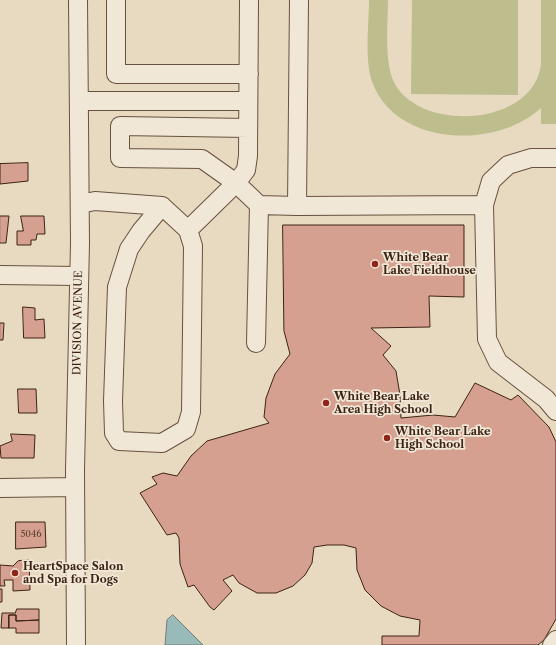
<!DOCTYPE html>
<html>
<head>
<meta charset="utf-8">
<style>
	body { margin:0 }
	canvas { display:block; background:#e8dac0 }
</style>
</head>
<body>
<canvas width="556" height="645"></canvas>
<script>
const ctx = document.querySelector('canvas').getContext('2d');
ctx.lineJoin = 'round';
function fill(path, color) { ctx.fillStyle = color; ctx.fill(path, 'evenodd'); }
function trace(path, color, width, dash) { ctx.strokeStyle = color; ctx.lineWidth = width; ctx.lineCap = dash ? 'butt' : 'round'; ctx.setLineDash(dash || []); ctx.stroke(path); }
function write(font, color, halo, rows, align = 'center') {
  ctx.font = font + ' "Libre Caslon Text",serif'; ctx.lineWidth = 3.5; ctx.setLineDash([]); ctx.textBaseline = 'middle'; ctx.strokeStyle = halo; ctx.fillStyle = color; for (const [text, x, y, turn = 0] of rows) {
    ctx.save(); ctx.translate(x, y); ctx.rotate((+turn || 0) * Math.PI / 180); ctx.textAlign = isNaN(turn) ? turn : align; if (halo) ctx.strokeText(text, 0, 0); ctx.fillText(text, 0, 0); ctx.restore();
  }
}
const green = new Path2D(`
	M 369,0 L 388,0 C 388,23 384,62 394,82 C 419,133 534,127 541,64 L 541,0 L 556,0 L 556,124 L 541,124 L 541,108 C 497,149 398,147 373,84 C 364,62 369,24 369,0 Z
	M 412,0 L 518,0 L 518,95 L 411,94 Z`);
const water = new Path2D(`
	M 173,615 L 203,645 L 165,645 L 167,620 Z`);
const building = new Path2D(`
	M 28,163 L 28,181 L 0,184 L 0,164 Z
	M 0,216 L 9,216 L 6,243 L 0,243 Z
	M 21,216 L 44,216 L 45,234 L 37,234 L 36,240 L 31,240 L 31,245 L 17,245 L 17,231 L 23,231 Z
	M 283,225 L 464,225 L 464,297 L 429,296 L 430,327 L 371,328 L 391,346 L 383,355 L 396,371 L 400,395 L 401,418 L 433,415 L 455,417 L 475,383 L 511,400 L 518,395 L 549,427 L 556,442 L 556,619 L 544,640 L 538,645 L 382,645 L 382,636 L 419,636 L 420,620 L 400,616 L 381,606 L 365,590 L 357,570 L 356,548 L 344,545 L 327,545 L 314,547 L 312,563 L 305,575 L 293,586 L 276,593 L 257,593 L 239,583 L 233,575 L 223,580 L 232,591 L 214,610 L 210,607 L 194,585 L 188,587 L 180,564 L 179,538 L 176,533 L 167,535 L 140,493 L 157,484 L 152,477 L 163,473 L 177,476 L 191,456 L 207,441 L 269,423 L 264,417 L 266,398 L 275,374 L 290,354 L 284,331 Z
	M 23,307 L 35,308 L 35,320 L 44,319 L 45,338 L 24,338 Z
	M 0,323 L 4,323 L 3,340 L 0,340 Z
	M 18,389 L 36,389 L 37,413 L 19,413 Z
	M 11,434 L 35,435 L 34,458 L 1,458 L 0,446 L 12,441 Z
	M 16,522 L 45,522 L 46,547 L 16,549 Z
	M 29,560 L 30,590 L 13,591 L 13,580 L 4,580 L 5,586 L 0,586 L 0,565 L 13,566 L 18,561 Z
	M 0,589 L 2,589 L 2,602 L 0,602 Z
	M 17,609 L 39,609 L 39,620 L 16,621 L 16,615 L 9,615 L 9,628 L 1,628 L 2,613 L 15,613 Z
	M 9,615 L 16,615 L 16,621 L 39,620 L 39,633 L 16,633 L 16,628 L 9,628 Z`);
const minor = new Path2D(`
	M 116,0 L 116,74 L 249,74
	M 299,0 L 297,206 L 484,205
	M 79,101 L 248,101
	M 248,128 L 120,126 L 120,158 L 202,159 L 236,183 L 259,205 L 297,206
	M 556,158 L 531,158 L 508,165 L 491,181 L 484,205 L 487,339 L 498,362 L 546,399 L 556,411
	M 80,204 L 95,201 L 162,206 L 188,230 L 193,246 L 191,412 L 186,429 L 162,443 L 119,441 L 114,433 L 113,401 L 117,287 L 129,249 L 141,231 L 162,206
	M 188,230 L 236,183 L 246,170 L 248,156 L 249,0
	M 0,275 L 79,276
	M 256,343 L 259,205
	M 0,488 L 75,487
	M 76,645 L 75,470 L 80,243 L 78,0
	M 552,645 L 556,640`);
const markers = [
	[375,264,4,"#8f2418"],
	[326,403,4,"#8f2418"],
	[387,438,4,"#8f2418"],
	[15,573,4,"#8f2418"]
];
const numberNames = [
	["5046",31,534]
];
const poiNames = [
	["White Bear",383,258],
	["Lake Fieldhouse",383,271],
	["White Bear Lake",334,397],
	["Area High School",334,410],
	["White Bear Lake",395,432],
	["High School",395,445],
	["HeartSpace Salon",23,567],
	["and Spa for Dogs",23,580]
];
const streetNames = [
	["DIVISION AVENUE",78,323,-89]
];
fill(green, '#bdbd8e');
fill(water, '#98bab9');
trace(water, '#747e77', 1);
fill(building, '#d5a090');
trace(building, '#3d2314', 1);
trace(minor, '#68513f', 20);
trace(minor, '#f0e7d6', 18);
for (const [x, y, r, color] of markers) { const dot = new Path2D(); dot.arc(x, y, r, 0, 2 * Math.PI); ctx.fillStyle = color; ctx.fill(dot); trace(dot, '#f0e7d6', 1.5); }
write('9px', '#634233', null, numberNames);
write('bold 11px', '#3d2314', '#f0e7d6', poiNames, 'left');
write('11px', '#3d2314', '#f0e7d6', streetNames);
</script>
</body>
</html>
